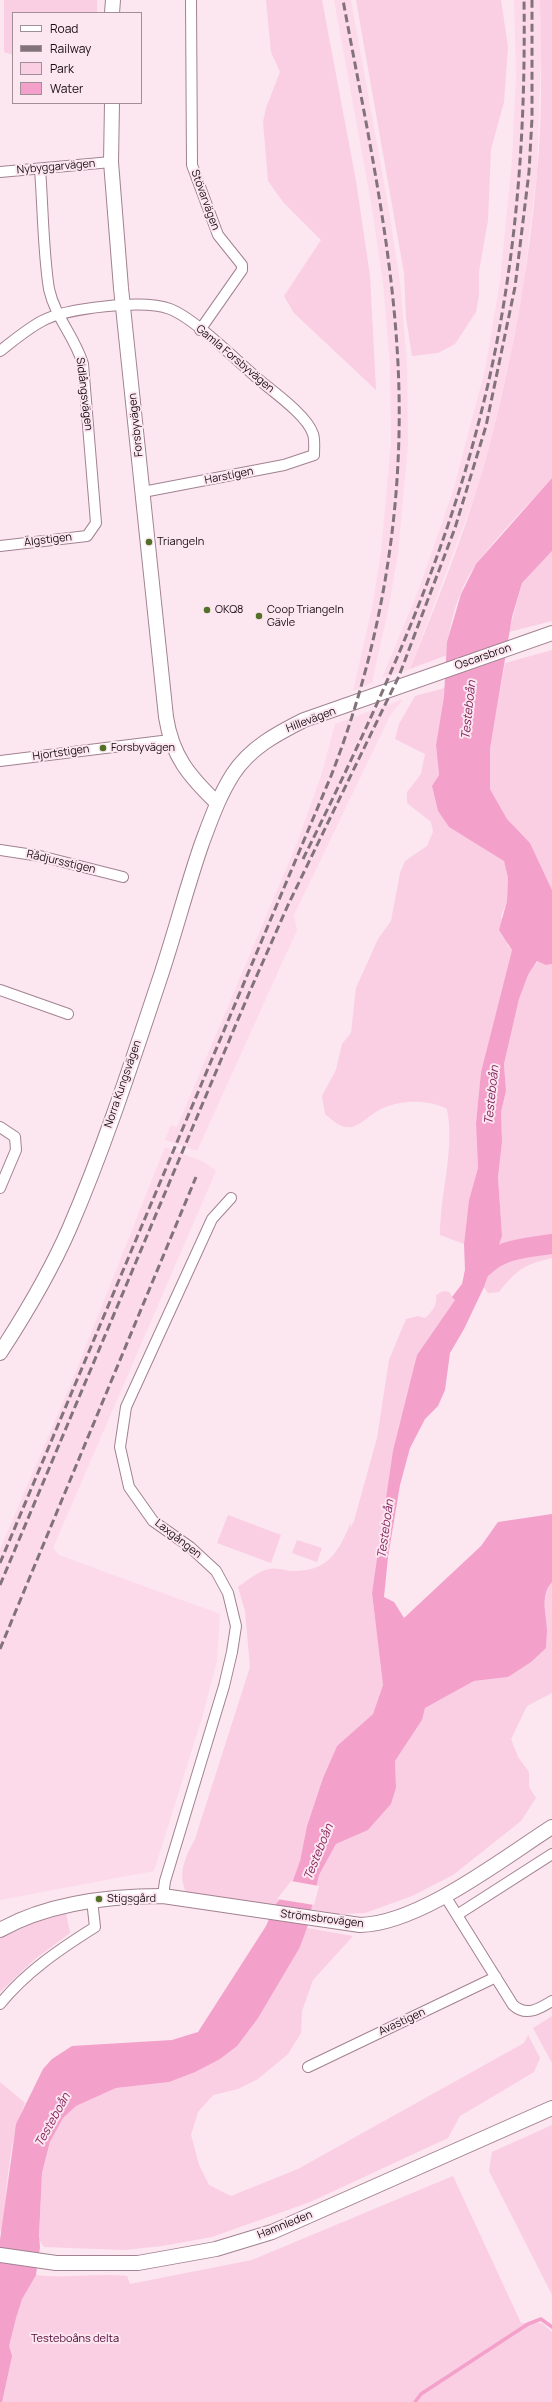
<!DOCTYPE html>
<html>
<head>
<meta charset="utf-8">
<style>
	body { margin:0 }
	#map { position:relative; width:552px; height:2402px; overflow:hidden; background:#fce6f0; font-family:Manrope,sans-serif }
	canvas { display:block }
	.legend { position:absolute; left:12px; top:12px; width:130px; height:92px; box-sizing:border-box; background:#fce6f0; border:1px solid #a18f97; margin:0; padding:5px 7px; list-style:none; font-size:12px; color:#180d12 }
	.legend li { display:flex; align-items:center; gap:8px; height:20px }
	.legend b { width:20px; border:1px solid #a18f97 }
</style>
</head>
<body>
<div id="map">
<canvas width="552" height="2402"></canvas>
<ul class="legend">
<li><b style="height:5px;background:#fff"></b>Road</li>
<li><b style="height:5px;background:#827279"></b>Railway</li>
<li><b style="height:11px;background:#facee3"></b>Park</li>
<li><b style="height:11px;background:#f3a0ca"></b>Water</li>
</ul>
</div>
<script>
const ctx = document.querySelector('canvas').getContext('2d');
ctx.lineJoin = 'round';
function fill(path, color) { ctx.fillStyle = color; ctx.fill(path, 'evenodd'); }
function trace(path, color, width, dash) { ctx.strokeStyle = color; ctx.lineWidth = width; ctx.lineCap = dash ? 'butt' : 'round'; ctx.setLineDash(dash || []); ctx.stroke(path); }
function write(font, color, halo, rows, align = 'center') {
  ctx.font = font + ' Manrope,sans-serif'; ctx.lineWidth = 4; ctx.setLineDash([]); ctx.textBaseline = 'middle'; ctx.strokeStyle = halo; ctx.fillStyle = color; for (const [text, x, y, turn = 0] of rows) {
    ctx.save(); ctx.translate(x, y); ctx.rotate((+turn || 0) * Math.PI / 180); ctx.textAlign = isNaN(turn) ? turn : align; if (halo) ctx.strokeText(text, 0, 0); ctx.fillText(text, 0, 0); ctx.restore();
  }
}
const built = new Path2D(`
	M 334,0 L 351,0 L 388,205 L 400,282 L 407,364 L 408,444 L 398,554 L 388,611 L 372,683 L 353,691 L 372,608 L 381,552 L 391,443 L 390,365 L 383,283 L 372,208 Z
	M 514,0 L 540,0 L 541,55 L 537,172 L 523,288 L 510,357 L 494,428 L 478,487 L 410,669 L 382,678 L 419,589 L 453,491 L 485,370 L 500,282 L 512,161 L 516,74 Z
	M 403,699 L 390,716 L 294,915 L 297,930 L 197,1151 L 165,1140 L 171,1125 L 177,1127 L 297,843 L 322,773 L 335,724 Z
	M 165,1147 L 204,1162 L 216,1171 L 53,1548 L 59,1555 L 220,1614 L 217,1661 L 202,1718 L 154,1871 L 0,1900 L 0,1549 L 70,1386 Z`);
const green = new Path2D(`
	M 4,0 L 97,0 L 97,13 L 13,13 L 13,55 L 4,52 Z
	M 266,0 L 322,0 L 356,181 L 370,276 L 376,390 L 294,313 L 284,296 L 321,240 L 283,202 L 268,181 L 263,122 L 266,108 L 280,72 L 271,52 Z
	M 356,0 L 501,0 L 508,47 L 504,102 L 491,149 L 488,220 L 479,271 L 479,295 L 476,312 L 455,344 L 438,353 L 412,356 L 406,317 L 404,273 Z
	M 540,0 L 552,0 L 552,478 C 527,506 500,533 477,563 C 459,587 448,625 447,655 L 410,669 C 442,590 474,510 494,428 C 515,344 530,258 537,173 C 543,115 541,57 540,0 Z
	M 552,551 L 552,621 L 509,632 L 522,583 Z
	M 552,650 L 552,890 L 530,843 L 507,819 L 490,789 L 490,749 L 505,663 Z
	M 445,688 L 436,745 L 439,775 L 432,786 L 438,811 L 449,827 L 504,860 L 508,878 L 507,901 L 501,916 L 508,946 L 512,950 L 481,1072 L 476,1123 L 478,1168 L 469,1200 L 464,1244 L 440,1235 C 440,1193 455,1150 447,1109 C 428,1099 401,1100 381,1109 C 371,1114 362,1124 352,1127 C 341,1129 332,1120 325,1114 L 322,1096 L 336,1070 L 342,1044 L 351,1033 L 356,988 L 378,939 L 391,921 L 400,873 L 405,861 L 427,846 L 433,832 L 431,822 L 407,803 L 407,792 L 421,774 L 425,754 L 395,739 L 399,724 L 415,696 Z
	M 538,961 L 546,965 L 552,964 L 552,1258 C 525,1264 516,1270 499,1292 L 488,1293 L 484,1287 L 502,1236 L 498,1177 L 502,1142 L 501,1112 L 506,1091 L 504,1064 L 519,999 L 528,975 Z
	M 443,1291 L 449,1292 L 455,1300 L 417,1355 L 372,1593 L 383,1685 L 373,1714 L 337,1746 L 323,1778 L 307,1826 L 300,1861 L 291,1886 L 275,1905 L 262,1906 L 186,1892 C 177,1873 186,1856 195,1839 L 250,1667 L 245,1611 L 238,1587 C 248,1580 257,1572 269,1569 C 276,1567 286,1571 294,1571 C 329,1571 339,1551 351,1522 L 350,1529 L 354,1521 L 377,1438 L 389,1360 L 406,1319 L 418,1316 L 425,1318 C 432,1312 438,1304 436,1295 Z
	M 228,1515 L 281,1535 L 271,1563 L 217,1543 Z
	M 297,1540 L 322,1548 L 317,1562 L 292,1553 Z
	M 552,1582 L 552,1693 L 527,1706 L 511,1739 L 518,1757 L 529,1772 L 529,1787 L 536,1798 L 521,1821 L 453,1875 L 412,1896 L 365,1913 L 338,1914 L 311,1909 L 319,1875 L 336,1844 L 368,1830 L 391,1804 L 396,1788 L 395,1761 L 422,1720 L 425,1708 L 474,1681 L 508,1677 L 547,1629 C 545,1613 541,1596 552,1582 Z
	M 66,1913 L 70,1933 L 35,1959 L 0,1992 L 0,1938 L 34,1923 Z
	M 307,1928 L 353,1936 L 313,1980 L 302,2011 L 301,2033 L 288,2054 L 258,2079 L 238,2089 L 213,2095 L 198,2112 L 191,2135 L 199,2165 L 209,2185 L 231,2196 L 298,2169 L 524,2043 L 528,2035 L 540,2058 L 534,2072 L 460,2116 L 448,2138 L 310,2202 L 212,2237 L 162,2246 L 124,2250 L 44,2247 L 39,2240 L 42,2173 L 51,2140 L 63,2118 L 76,2106 L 116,2088 L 169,2082 L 300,1947 Z
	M 552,2016 L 552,2063 L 533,2028 Z
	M 0,2082 L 25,2103 C 7,2144 8,2188 2,2232 L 0,2231 Z
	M 552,2125 L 552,2295 L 489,2171 L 492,2152 Z
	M 453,2176 L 521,2323 L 542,2323 L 552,2332 L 552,2402 L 0,2402 L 0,2265 C 12,2268 24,2273 36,2275 C 66,2279 96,2273 127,2276 L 130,2284 L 252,2260 Z`);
const water = new Path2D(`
	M 552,478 L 552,551 L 522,583 L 512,617 L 490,749 L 490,789 L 507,819 L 530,843 L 552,890 L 552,964 L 546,965 L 537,961 L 528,975 L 519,999 L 504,1064 L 506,1091 L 501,1112 L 502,1142 L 498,1177 L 502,1236 L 484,1287 L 464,1329 L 450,1353 L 445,1390 L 438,1406 L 425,1419 L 410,1448 L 400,1485 L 388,1557 L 384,1597 L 394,1602 L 404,1618 L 481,1546 L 498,1522 L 552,1514 L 552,1582 C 540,1596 546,1612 547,1629 C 547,1635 546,1642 546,1648 L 531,1662 L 508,1677 L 474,1681 L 425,1708 L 422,1720 L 395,1761 L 396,1788 L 391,1804 L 368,1830 L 336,1844 L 319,1875 L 307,1928 L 300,1947 L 258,2018 L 237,2046 L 220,2059 L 195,2072 L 169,2082 L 116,2088 L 76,2106 L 63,2118 L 50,2142 L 42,2173 L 39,2236 L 40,2247 L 36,2275 L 22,2299 L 16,2318 L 9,2346 L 12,2356 L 2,2402 L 0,2402 L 0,2240 L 16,2124 L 43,2069 L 52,2059 L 72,2046 L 172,2040 L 198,2032 L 266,1926 L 275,1905 L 291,1886 L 300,1861 L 307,1826 L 323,1778 L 337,1746 L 373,1714 L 383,1685 L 372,1593 L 393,1451 L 417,1355 L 455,1300 L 452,1297 L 462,1284 L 465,1270 L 464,1244 L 469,1200 L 478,1168 L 476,1123 L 481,1072 L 512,950 L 499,930 L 507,901 L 508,878 L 504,861 L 449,827 L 438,811 L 432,786 L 439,775 L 436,745 L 444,696 L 447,642 L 461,594 L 476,564 Z`);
const pier = new Path2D(`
	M 291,1881 L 319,1886 L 314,1905 L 277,1899 Z`);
const stream = new Path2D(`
	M 415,2402 L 421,2394 L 528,2324 L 541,2319 L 552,2327`);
const river = new Path2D(`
	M 474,1276 C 499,1248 517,1249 552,1244`);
const street = new Path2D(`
	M 191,0 L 192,165 L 218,235 L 242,265 L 242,270 L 200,330
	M 0,172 L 111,162
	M 0,351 C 13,341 27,329 42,321 C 66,308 144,299 170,309 C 194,318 236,360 257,378 C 272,391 307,415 313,434 C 315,440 314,448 314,455 L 284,465 L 143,492
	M 0,546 L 87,536 L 96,523 L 83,364 C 75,337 55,317 49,289 C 43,252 43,207 40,169
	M 0,761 L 170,740
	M 0,850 L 40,856 L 123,877
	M 0,990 L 68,1014
	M 0,1127 L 15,1137 L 16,1150 L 0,1188
	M 163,1896 L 165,1881 L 224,1686 L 232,1652 L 236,1626 L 228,1593 L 216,1571 L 190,1547 L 153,1521 L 129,1487 L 120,1447 L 126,1407 L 212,1219 L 231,1198
	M 445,1896 L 513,2005 C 526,2017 539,2009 552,2001
	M 457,1915 L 552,1854
	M 0,2004 C 26,1972 60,1949 95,1927 L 92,1900
	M 308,2067 L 496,1977`);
const secondary = new Path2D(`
	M 112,13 L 113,0
	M 112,103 L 111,162 L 121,288 L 166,717 C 172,756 189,776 217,803
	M 0,1353 C 26,1313 51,1271 70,1227 C 104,1148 131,1065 158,984 C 174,937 186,889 202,843 C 211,819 219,796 233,774 C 250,748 276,734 304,720 L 552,633
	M 0,1930 C 48,1903 109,1896 163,1896 L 360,1925 C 419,1924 502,1859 552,1827
	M 0,2255 L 56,2263 L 138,2263 L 216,2249 L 272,2232 L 552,2108`);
const rail = new Path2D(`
	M 303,859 C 372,720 439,576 478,425 C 515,284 526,144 524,0
	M 0,1563 L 331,776 C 382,645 405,504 398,364 C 392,242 365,120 343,0
	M 0,1585 L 250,991 L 288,905 L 399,676 L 455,528 L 486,426 L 515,287 L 529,172 L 532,118 L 532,0
	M 0,1649 L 196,1177`);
const markers = [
	[149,542,4,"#537126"],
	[207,610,4,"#537126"],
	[259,616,4,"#537126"],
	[103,748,4,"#537126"],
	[99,1899,4,"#537126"]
];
const streetNames = [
	["Nybyggarvägen",56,167,-5],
	["Stövarvägen",205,200,70],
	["Gamla Forsbyvägen",235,359,40],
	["Sidlångsvägen",84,394,83],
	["Forsbyvägen",136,425,-96],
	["Harstigen",229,476,-11],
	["Älgstigen",48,540,-7],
	["Oscarsbron",483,657,-19],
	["Hillevägen",311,720,-21],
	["Hjortstigen",61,753,-8],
	["Rådjursstigen",61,862,13],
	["Norra Kungsvägen",123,1084,-71],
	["Laxgången",178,1539,38],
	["Strömsbrovägen",322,1919,7],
	["Avastigen",402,2022,-25],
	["Hamnleden",285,2225,-22]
];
const poiNames = [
	["Triangeln",157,542],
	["OKQ8",215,610],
	["Coop Triangeln",267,610],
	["Gävle",267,623],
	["Forsbyvägen",111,748],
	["Stigsgård",107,1899]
];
const parkNames = [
	["Testeboåns delta",75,2339]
];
const waterNames = [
	["Testeboån",469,710,-84],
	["Testeboån",492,1095,-84],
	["Testeboån",386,1529,-82],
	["Testeboån",319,1852,-68],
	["Testeboån",53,2120,-61]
];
fill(built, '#fddaea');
fill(green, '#facee3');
fill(water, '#f3a0ca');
fill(pier, '#fce6f0');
trace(stream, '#f3a0ca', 3.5);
trace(river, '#f3a0ca', 20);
trace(street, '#a28291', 12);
trace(secondary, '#a28291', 16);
trace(street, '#fff', 10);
trace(secondary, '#fff', 14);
trace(rail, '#827279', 3, [8, 4]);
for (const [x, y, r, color] of markers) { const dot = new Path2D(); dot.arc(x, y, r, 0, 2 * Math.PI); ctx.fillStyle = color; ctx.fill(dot); trace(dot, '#fce6f0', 1.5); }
write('11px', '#180d12', '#fce6f0', streetNames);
write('11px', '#180d12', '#fce6f0', poiNames, 'left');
write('11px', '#4e0433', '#fce6f0', parkNames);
write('italic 12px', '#83255d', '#fce6f0', waterNames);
</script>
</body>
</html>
